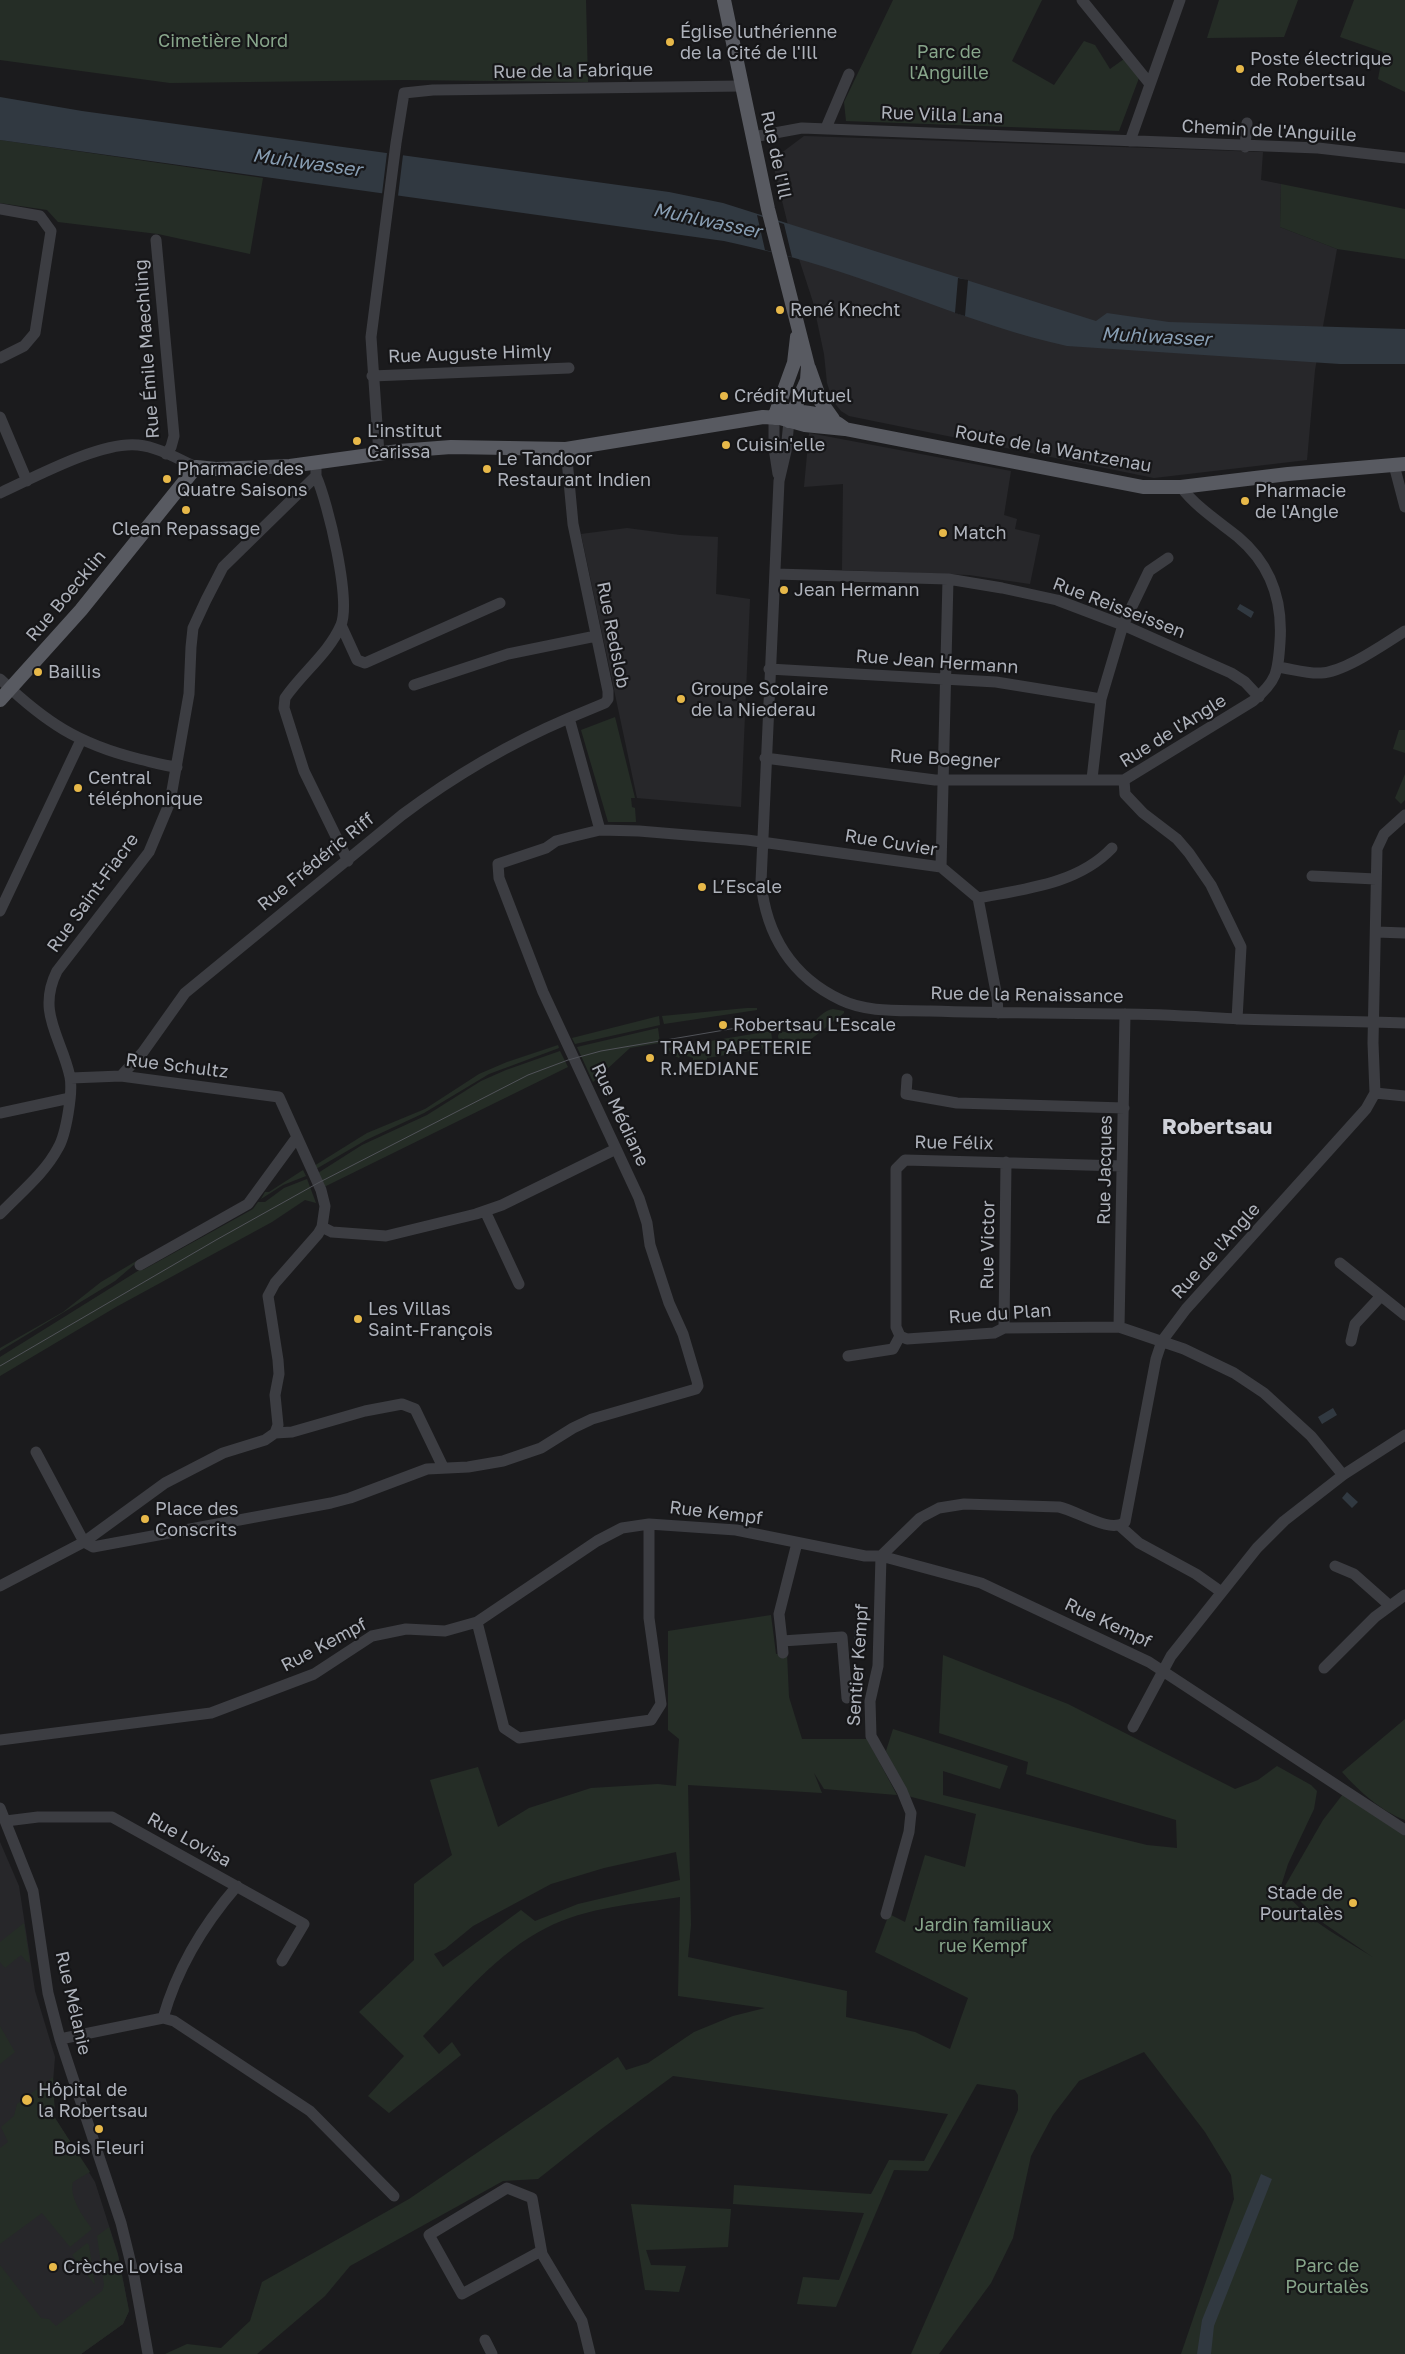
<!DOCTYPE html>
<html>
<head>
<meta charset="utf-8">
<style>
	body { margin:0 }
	canvas { display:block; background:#1b1b1d }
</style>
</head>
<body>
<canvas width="1405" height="2354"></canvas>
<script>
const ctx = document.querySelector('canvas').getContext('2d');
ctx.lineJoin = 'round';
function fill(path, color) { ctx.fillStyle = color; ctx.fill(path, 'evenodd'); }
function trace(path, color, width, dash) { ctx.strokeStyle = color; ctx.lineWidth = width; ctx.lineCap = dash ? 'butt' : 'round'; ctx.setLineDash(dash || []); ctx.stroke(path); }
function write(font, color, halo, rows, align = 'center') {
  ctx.font = font + ' "Golos Text",sans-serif'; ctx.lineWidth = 4.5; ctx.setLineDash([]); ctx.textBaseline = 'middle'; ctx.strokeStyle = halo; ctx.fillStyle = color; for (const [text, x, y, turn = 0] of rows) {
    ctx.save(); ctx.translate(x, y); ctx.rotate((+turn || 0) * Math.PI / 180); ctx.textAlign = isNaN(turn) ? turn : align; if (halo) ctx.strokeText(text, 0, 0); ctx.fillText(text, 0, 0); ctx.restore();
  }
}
const built = new Path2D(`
	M 804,136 L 1263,152 L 1261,180 L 1281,184 L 1280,227 L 1337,249 L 1315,370 L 1307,460 L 1154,478 L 849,416 L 841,411 L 833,401 L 827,383 L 824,354 L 813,302 L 788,225 L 772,160 Z
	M 809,433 L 1011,471 L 1004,515 L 1017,519 L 1015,529 L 1040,535 L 1030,584 L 969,575 L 842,570 L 843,484 L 804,487 Z
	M 627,528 L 680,535 L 718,537 L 716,594 L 750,599 L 741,807 L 637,798 L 581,534 Z
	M 0,1842 L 19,1886 L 35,1991 L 55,2057 L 53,2082 L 55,2118 L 95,2182 L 118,2254 L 129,2311 L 123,2324 L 81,2354 L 0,2354 Z`);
const green = new Path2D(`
	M 0,0 L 586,0 L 588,82 L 404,80 L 170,83 L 0,60 Z
	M 893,0 L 1042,0 L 1012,61 L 1054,85 L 1084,41 L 1095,45 L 1110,69 L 1124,59 L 1139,78 L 1119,131 L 846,121 L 844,102 Z
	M 1219,0 L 1298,0 L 1284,37 L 1207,38 Z
	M 1354,0 L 1405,0 L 1405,92 L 1378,79 L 1383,52 L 1340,37 Z
	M 0,140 L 263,178 L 250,254 L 158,234 L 58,222 L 47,210 L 0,203 Z
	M 1281,184 L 1405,209 L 1405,259 L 1337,249 L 1280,227 Z
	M 615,717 L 635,798 L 631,798 L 632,807 L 635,808 L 636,822 L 608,822 L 581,730 Z
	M 1399,730 L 1405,730 L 1405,753 L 1393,749 Z
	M 1405,774 L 1405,800 L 1401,804 L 1395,798 Z
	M 747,1008 L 757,1008 L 757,1010 L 664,1024 L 662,1016 Z
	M 833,1009 L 844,1011 L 844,1013 L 800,1048 L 799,1046 L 781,1054 L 778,1036 L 780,1031 C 815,1039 812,1013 833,1009 Z
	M 659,1016 L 660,1025 L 575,1044 L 572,1038 Z
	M 658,1028 L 660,1043 L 630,1048 L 593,1082 L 577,1047 Z
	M 771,1031 L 773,1047 L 707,1058 L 708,1066 L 693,1062 L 693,1058 L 681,1054 L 679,1058 L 671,1054 L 668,1048 Z
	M 558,1045 L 559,1048 L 489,1074 L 424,1113 L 366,1140 L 316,1169 L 314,1166 L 367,1133 L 425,1109 L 479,1074 L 507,1062 Z
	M 560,1051 L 568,1067 L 324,1187 L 318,1173 L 362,1145 L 427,1115 L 481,1081 L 506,1070 Z
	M 303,1170 L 306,1176 L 283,1185 L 261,1199 L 265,1192 L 269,1192 Z
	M 307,1179 L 316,1203 L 305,1200 L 272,1222 L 116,1307 L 0,1376 L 0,1357 L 141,1269 L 143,1270 L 253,1209 L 258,1202 L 265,1202 L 284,1188 Z
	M 143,1257 L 115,1281 L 0,1351 L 0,1348 L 63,1312 L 101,1282 Z
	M 771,1615 L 776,1654 L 787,1654 L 789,1697 L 802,1739 L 867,1739 L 897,1795 L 824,1789 L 814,1773 L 822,1793 L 688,1785 L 691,1925 L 688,1957 L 847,1991 L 846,2017 L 915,2032 L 950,2049 L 968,1998 L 875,1952 L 889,1914 L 905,1922 L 925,1855 L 965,1867 L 976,1814 L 908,1796 L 886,1751 L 893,1729 L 1008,1766 L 1000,1789 L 943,1771 L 943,1795 L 1147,1845 L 1177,1848 L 1176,1820 L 1026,1774 L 1028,1762 L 939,1733 L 943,1655 L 1068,1704 L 1235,1789 L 1258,1780 L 1277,1766 L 1311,1785 L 1317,1791 L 1314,1809 L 1288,1864 L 1281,1886 C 1302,1919 1342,1937 1374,1958 L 1319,1920 L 1285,1886 L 1323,1820 L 1343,1794 L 1405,1836 L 1405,2354 L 1181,2354 L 1234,2199 L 1231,2175 L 1205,2132 L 1144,2052 L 1079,2081 L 1053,2115 L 1031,2156 L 1013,2238 L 991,2283 L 939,2354 L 911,2354 L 1018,2110 L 1018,2095 L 1015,2090 L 977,2084 L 928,2171 L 894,2170 L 836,2307 L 797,2304 L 803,2277 L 839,2280 L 864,2213 L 733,2204 L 734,2185 L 871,2194 L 889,2160 L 924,2161 L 948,2114 L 673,2076 L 600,2130 L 538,2179 L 503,2181 L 350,2266 L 325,2296 L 257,2354 L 165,2354 L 187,2344 L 221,2348 L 250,2321 L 262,2282 L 409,2199 L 618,2057 L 626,2070 L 648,2063 L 694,2032 L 733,2016 L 765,2008 L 678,1996 L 680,1897 C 636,1904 586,1907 546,1928 C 498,1952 461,1998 423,2036 L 439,2054 L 452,2042 L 461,2055 L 389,2113 L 368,2096 L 404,2056 L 359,2012 L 414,1960 L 414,1884 L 452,1855 L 430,1780 L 478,1767 L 498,1827 L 529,1808 L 591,1788 L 658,1784 L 676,1786 L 679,1739 L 668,1730 L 668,1631 ZM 676,1852 L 680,1880 L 578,1904 L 535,1921 L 521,1910 L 443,1967 L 434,1954 L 445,1949 L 473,1926 L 551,1884 L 604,1868 Z
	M 1405,1719 L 1405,1820 C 1381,1811 1359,1791 1342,1772 Z
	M 24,1923 L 30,1963 L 26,1961 L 21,1955 L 5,1968 L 0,1962 L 0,1942 Z
	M 0,2026 L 15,2052 L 0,2064 Z
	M 53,2077 L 55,2118 L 90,2172 L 73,2182 C 69,2198 83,2216 92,2229 L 70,2247 L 42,2213 L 0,2244 L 0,2148 L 8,2142 L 1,2127 L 14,2116 L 17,2104 Z
	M 631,2204 L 731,2209 L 728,2247 L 646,2250 L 651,2265 L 686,2266 L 679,2292 L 645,2290 Z
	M 109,2227 L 118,2255 L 129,2311 L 123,2324 L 81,2354 L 0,2354 L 0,2265 L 41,2318 L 49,2319 L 56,2326 L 102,2291 L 104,2285 L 97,2236 Z
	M 87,2243 L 89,2245 L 95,2285 L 72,2255 Z`);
const water = new Path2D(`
	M 0,97 L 82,111 L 669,192 L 723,203 L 1096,321 L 1107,313 L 1169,322 L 1405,329 L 1405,364 L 1340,364 L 1067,346 C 972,325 884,282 791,257 C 769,251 746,246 724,241 L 0,140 Z
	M 1240,604 L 1254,612 L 1251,618 L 1237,609 Z
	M 1333,1408 L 1337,1415 L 1322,1424 L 1318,1417 Z
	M 1347,1492 L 1358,1502 L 1352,1508 L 1342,1498 Z
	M 854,1630 L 862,1630 L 863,1646 L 855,1647 Z
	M 1261,2174 L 1272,2179 L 1214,2326 L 1211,2354 L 1197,2354 L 1202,2320 Z`);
const pier = new Path2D(`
	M 387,153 L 403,155 L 398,196 L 382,194 Z
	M 757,215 L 784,224 L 792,257 L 765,250 Z
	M 958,278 L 968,280 L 965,316 L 955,313 Z`);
const minor = new Path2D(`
	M 1082,0 L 1150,84
	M 826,128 L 849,74
	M 753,137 L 802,128 L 1318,148 L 1405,158
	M 1130,141 L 1180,0
	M 1245,147 L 1247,123
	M 0,209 L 40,216 L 51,231 L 35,333 L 24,346 L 0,358
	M 156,240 L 174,436 L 171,447 L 166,454
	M 372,376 L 569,368
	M 0,417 L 27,481
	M 774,418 L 774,448 L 778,474
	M 789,421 L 786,451 L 779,481 L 761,882 C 766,935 792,977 841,1000 C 868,1013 901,1010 930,1011 C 994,1013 1058,1013 1122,1014 C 1161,1014 1200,1017 1239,1019 C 1294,1021 1350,1021 1405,1023
	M 566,449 L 573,524 L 608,691 L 608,699 L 605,703 L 569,718 L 600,830
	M 379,454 L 371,337 L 396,143 L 404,93 L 433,90 L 742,86
	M 1394,465 L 1405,507
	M 316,476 C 328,503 351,599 341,625 C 329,653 302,673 285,698 L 284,708 L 304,771 L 348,861
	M 1181,487 C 1196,507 1218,521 1238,537 C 1270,564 1283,600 1280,642 C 1278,672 1277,681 1253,701 L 1124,780 L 1125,794 L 1143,813 L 1177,839 L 1189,853 L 1211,885 L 1241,947 L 1237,1019
	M 0,493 C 35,477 101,441 138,445 C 158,447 178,459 196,467
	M 775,574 L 948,579 L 1002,588 L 1057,600 L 1123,625 L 1231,673 L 1245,682 L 1259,697
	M 341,625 L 357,660 L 365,663 L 500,603
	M 1278,667 C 1292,669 1308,674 1321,673 C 1345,672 1384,644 1405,631
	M 769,669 L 996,682 L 1101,699
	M 0,679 C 45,722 78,744 139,759 C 152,762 164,766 177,767
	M 414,685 L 508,654 L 596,636
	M 765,758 L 935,780 L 1124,780
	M 1092,779 L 1101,699 L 1123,625 L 1149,571 L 1168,558
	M 941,867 L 948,579
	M 1312,876 L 1376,879
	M 978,898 L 997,997 L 998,1013
	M 0,911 L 81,740
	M 1376,932 L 1405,933
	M 121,1076 L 143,1052 L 185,993 L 402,815 C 454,776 508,744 569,718
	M 907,1079 L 906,1094 L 957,1103 L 1124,1108
	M 1375,1093 L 1405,1096
	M 0,1113 L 70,1098
	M 485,1211 L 519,1284
	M 0,1214 C 20,1193 45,1173 58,1148 C 66,1135 73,1092 70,1077 C 62,1038 36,1013 57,971 L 149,852 L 170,802 L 189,694 L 191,647 L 193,628 L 206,600 L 223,567 L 316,476 L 316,463
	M 322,1227 L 332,1232 L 386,1236 L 476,1214 L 502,1205 L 616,1149
	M 1340,1263 L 1405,1315
	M 140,1265 L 248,1204 L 297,1137
	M 1119,1327 L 1125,1014
	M 1004,1328 L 1006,1162
	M 900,1336 L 896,1327 L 896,1169 L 905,1160 L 1122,1166
	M 1351,1341 L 1355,1324 L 1381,1296
	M 848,1356 L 893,1349 L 900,1336 L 907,1339 L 994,1333 L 1004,1328 L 1119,1327 L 1184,1349 L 1234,1373 L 1264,1393 L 1311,1436 L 1343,1475
	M 275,1433 L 292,1432 L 365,1411 L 402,1404 L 415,1409 L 443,1467
	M 36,1452 L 84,1542 L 93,1547 L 331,1503 L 350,1498 L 427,1469 L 468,1467 L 503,1461 L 541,1448 L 573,1428 L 592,1419 L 696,1389 L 698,1386 L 697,1381 L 683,1334 L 669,1303 L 650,1245 L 647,1223 L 639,1198 L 543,992 L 499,878 L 498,864 L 546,848 L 556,841 L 571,837 L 600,830 L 639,831 L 747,840 L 941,867 L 978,898 C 1025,889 1078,884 1112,848
	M 1120,1526 L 1139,1543 L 1196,1574 L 1220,1591
	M 797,1543 L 779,1614 L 782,1641 L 842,1637 L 847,1698
	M 881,1556 L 920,1518 L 939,1508 L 964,1504 L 1059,1507 C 1078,1511 1110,1534 1125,1522 L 1156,1359 L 1162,1341 L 1186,1309 L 1366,1109 L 1375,1093 L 1373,1043 L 1377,849 L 1384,834 L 1405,815
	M 881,1556 L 878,1666 L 870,1701 L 871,1736 L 902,1791 L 911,1813 L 909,1832 L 886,1914
	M 1335,1566 L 1354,1574 L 1389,1605
	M 0,1586 L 84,1542 L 165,1483 L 223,1453 L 265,1440 L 275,1433 L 278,1425 L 275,1395 L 279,1374 L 278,1360 L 268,1296 L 275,1283 L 318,1234 L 322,1227 L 325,1206 L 321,1190 L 279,1097 L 121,1076 L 71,1078
	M 477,1622 L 504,1728 L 519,1738 L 651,1720 L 661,1704 L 649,1618 L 649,1524
	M 782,1641 L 783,1653
	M 1324,1668 L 1375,1617 L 1405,1595
	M 1133,1727 L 1171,1656 L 1257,1548 L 1284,1521 L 1343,1475 L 1405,1435
	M 0,1740 L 211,1713 L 314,1674 L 372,1636 L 406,1629 L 445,1631 L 477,1622 L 597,1541 L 622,1528 L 649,1524 L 736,1530 L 865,1556 L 881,1556 L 981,1583 L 1149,1662 L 1405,1830
	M 0,1808 L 33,1891 L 48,1993 L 60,2039 L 121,2223 L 134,2276 L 148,2354
	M 6,1821 L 38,1817 L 112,1817 L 304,1924 L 282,1961
	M 163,2018 C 177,1969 204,1924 237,1886
	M 60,2039 L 163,2018 L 174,2021 L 310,2111 L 394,2196
	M 541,2251 L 462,2294 L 429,2235 L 507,2188 L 532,2198 L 542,2254 L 582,2321 L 590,2354
	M 485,2340 L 492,2354`);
const major = new Path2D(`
	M 724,0 L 768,209 L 808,366 L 807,380 L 789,421
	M 809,368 L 821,402 L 833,419
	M 787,411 C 807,411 828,415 844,428
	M 774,418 L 794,363 L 797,337
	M 0,700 L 81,610 L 196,467 L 216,469 L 290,466 L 399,451 L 451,447 L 566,449 L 763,417 L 780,418 L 805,425 L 845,429 L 1143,487 L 1181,487 L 1288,474 L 1405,464`);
const tram = new Path2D(`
	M 0,1366 L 216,1240 L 318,1183 L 528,1075 L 568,1060 L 601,1051 L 760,1024`);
const markers = [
	[670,42,5,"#e7b849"],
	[1240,69,5,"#e7b849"],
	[780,310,5,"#e7b849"],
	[724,396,5,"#e7b849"],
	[357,441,5,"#e7b849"],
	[726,445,5,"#e7b849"],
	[487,469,5,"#e7b849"],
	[167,479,5,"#e7b849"],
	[1245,501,5,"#e7b849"],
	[186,510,5,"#e7b849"],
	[943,533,5,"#e7b849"],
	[784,590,5,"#e7b849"],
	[38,672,5,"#e7b849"],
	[681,699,5,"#e7b849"],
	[78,788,5,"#e7b849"],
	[702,887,5,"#e7b849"],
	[723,1025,5,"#e7b849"],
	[650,1058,5,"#e7b849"],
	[358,1319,5,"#e7b849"],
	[145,1519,5,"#e7b849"],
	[1353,1903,5,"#e7b849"],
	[27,2100,6,"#e7b849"],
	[99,2129,5,"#e7b849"],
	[53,2267,5,"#e7b849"]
];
const poiNames = [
	["Église luthérienne",680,32],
	["de la Cité de l'Ill",680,53],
	["Poste électrique",1250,59],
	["de Robertsau",1250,80],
	["René Knecht",790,310],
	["Crédit Mutuel",734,396],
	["L'institut",367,431],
	["Carissa",367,452],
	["Cuisin'elle",736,445],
	["Le Tandoor",497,459],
	["Restaurant Indien",497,480],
	["Pharmacie des",177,469],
	["Quatre Saisons",177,490],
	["Pharmacie",1255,491],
	["de l'Angle",1255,512],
	["Clean Repassage",186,529,"center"],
	["Match",953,533],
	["Jean Hermann",794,590],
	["Baillis",48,672],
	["Groupe Scolaire",691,689],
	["de la Niederau",691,710],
	["Central",88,778],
	["téléphonique",88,799],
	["L’Escale",712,887],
	["Robertsau L'Escale",733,1025],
	["TRAM PAPETERIE",660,1048],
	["R.MEDIANE",660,1069],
	["Les Villas",368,1309],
	["Saint-François",368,1330],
	["Place des",155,1509],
	["Conscrits",155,1530],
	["Stade de",1343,1893,"right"],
	["Pourtalès",1343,1914,"right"],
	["Hôpital de",38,2090],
	["la Robertsau",38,2111],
	["Bois Fleuri",99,2148,"center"],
	["Crèche Lovisa",63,2267]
];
const parkNames = [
	["Cimetière Nord",223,41],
	["Parc de",949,52],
	["l'Anguille",949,73],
	["Jardin familiaux",983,1925],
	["rue Kempf",983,1946],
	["Parc de",1327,2266],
	["Pourtalès",1327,2287]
];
const streetNames = [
	["Rue de la Fabrique",573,71,-1],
	["Rue Villa Lana",942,115,2],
	["Chemin de l'Anguille",1269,131,3],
	["Rue de l'Ill",776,155,78],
	["Rue Émile Maechling",147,349,-94],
	["Rue Auguste Himly",470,354,-2],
	["Route de la Wantzenau",1053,449,10],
	["Rue Boecklin",66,596,-50],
	["Rue Reisseissen",1119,608,21],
	["Rue Redslob",613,635,79],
	["Rue Jean Hermann",937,662,4],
	["Rue de l'Angle",1173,731,-32],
	["Rue Boegner",945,759,3],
	["Rue Cuvier",891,843,9],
	["Rue Frédéric Riff",316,862,-39],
	["Rue Saint-Fiacre",93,893,-54],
	["Rue de la Renaissance",1027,995,1],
	["Rue Schultz",177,1066,7],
	["Rue Médiane",620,1115,65],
	["Rue Félix",954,1143,1],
	["Rue Jacques",1105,1170,-89],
	["Rue Victor",988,1245,-89],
	["Rue de l'Angle",1216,1251,-48],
	["Rue du Plan",1000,1314,-4],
	["Rue Kempf",716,1513,7],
	["Rue Kempf",1108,1623,25],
	["Rue Kempf",324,1645,-28],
	["Sentier Kempf",858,1665,-86],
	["Rue Lovisa",189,1840,29],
	["Rue Mélanie",73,2003,77]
];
const waterNames = [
	["Muhlwasser",307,163,8],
	["Muhlwasser",707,221,12],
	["Muhlwasser",1156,337,3]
];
const districtNames = [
	["Robertsau",1217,1127]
];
fill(built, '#27272a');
fill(green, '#252d26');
fill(water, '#313941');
fill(pier, '#1b1b1d');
trace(minor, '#3c3d42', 11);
trace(major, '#585a61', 14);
trace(tram, '#515359', 1);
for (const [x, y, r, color] of markers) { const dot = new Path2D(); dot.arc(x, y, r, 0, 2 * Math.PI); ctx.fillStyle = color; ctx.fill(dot); trace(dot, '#161618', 2); }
write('18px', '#aeb2bb', '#161618', poiNames, 'left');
write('18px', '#87a58a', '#161618', parkNames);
write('18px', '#aeb2bb', '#161618', streetNames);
write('italic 19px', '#889eb3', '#161618', waterNames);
write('bold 22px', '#cfd1d8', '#161618', districtNames);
</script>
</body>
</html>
